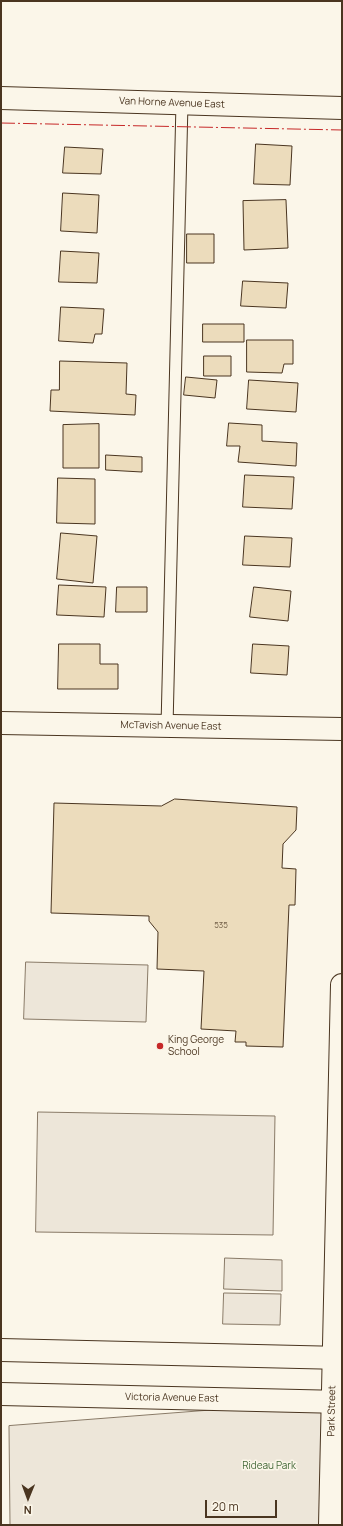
<!DOCTYPE html>
<html>
<head>
<meta charset="utf-8">
<style>
	body { margin:0 }
	#map { position:relative; width:343px; height:1526px; overflow:hidden; background:#fbf6e9; font-family:Manrope,sans-serif }
	canvas { display:block }
	.frame { position:absolute; inset:0; border:2px solid #4a3520; pointer-events:none }
	.north { position:absolute; left:8px; top:1478px; width:40px; height:40px; -webkit-text-stroke:3px #fbf6e9; paint-order:stroke; rotate:181deg; font-size:11px; font-weight:700; line-height:16px; text-align:center; color:#4a3520 }
	.north::after { content:''; display:block; margin:auto; width:14px; height:18px; background:#4a3520; clip-path:polygon(50% 0,100% 100%,50% 72%,0 100%) }
	.scale { position:absolute; left:205px; top:1500px; width:72px; height:18px; box-sizing:border-box; border:2px solid #4a3520; border-top:0; padding-left:5px; font-size:12px; line-height:14px; white-space:nowrap; color:#4a3520; -webkit-text-stroke:3px #fbf6e9; paint-order:stroke }
</style>
</head>
<body>
<div id="map">
<canvas width="343" height="1526"></canvas>
<div class="frame"></div>
<div class="north">N</div>
<div class="scale">20 m</div>
</div>
<script>
const ctx = document.querySelector('canvas').getContext('2d');
ctx.lineJoin = 'round';
function fill(path, color) { ctx.fillStyle = color; ctx.fill(path, 'evenodd'); }
function trace(path, color, width, dash) { ctx.strokeStyle = color; ctx.lineWidth = width; ctx.lineCap = dash ? 'butt' : 'round'; ctx.setLineDash(dash || []); ctx.stroke(path); }
function write(font, color, halo, rows, align = 'center') {
  ctx.font = font + ' Manrope,sans-serif'; ctx.lineWidth = 3; ctx.setLineDash([]); ctx.textBaseline = 'middle'; ctx.strokeStyle = halo; ctx.fillStyle = color; for (const [text, x, y, turn = 0] of rows) {
    ctx.save(); ctx.translate(x, y); ctx.rotate((+turn || 0) * Math.PI / 180); ctx.textAlign = isNaN(turn) ? turn : align; if (halo) ctx.strokeText(text, 0, 0); ctx.fillText(text, 0, 0); ctx.restore();
  }
}
const green = new Path2D(`
	M 26,962 L 148,965 L 146,1022 L 24,1019 Z
	M 38,1112 L 275,1116 L 273,1235 L 36,1232 Z
	M 225,1258 L 282,1260 L 282,1291 L 224,1289 Z
	M 224,1293 L 281,1294 L 280,1325 L 223,1324 Z
	M 332,1401 L 330,1525 L 10,1525 L 9,1426 Z`);
const building = new Path2D(`
	M 256,144 L 292,146 L 290,185 L 254,184 Z
	M 65,147 L 103,149 L 101,174 L 63,173 Z
	M 63,193 L 99,195 L 97,233 L 61,231 Z
	M 286,200 L 288,248 L 244,250 L 243,201 Z
	M 187,234 L 214,234 L 214,263 L 187,263 Z
	M 61,251 L 99,253 L 97,283 L 59,282 Z
	M 243,281 L 288,283 L 286,308 L 241,306 Z
	M 61,307 L 104,309 L 102,334 L 95,334 L 93,343 L 59,341 Z
	M 203,324 L 244,324 L 244,342 L 203,342 Z
	M 247,340 L 293,340 L 293,364 L 284,364 L 282,373 L 247,372 Z
	M 204,356 L 231,356 L 231,376 L 204,376 Z
	M 60,361 L 127,363 L 126,394 L 136,395 L 135,415 L 50,411 L 51,390 L 59,390 Z
	M 186,377 L 217,380 L 215,398 L 184,395 Z
	M 249,380 L 298,383 L 296,412 L 247,409 Z
	M 229,423 L 262,425 L 262,441 L 297,443 L 296,466 L 238,462 L 240,446 L 227,446 Z
	M 99,424 L 99,468 L 63,468 L 63,425 Z
	M 106,455 L 142,457 L 142,472 L 106,470 Z
	M 245,475 L 294,477 L 292,509 L 243,507 Z
	M 58,478 L 95,479 L 95,524 L 57,523 Z
	M 61,533 L 97,536 L 93,583 L 57,579 Z
	M 245,536 L 292,538 L 290,567 L 243,565 Z
	M 59,585 L 106,587 L 104,617 L 57,615 Z
	M 117,587 L 147,587 L 147,612 L 116,612 Z
	M 254,587 L 291,591 L 288,621 L 250,617 Z
	M 59,644 L 100,644 L 100,664 L 118,664 L 118,689 L 58,689 Z
	M 253,644 L 289,646 L 287,675 L 251,673 Z
	M 175,799 L 297,807 L 296,830 L 283,844 L 282,868 L 296,869 L 295,905 L 289,905 L 283,1047 L 246,1046 L 246,1042 L 235,1042 L 236,1031 L 201,1029 L 204,971 L 157,969 L 158,932 L 149,921 L 149,916 L 51,913 L 54,803 L 161,806 Z`);
const service = new Path2D(`
	M 167,726 L 182,103`);
const minor = new Path2D(`
	M 1,98 L 342,108
	M 1,723 L 342,729
	M 330,1525 L 342,985`);
const secondary = new Path2D(`
	M 1,1350 L 342,1358
	M 1,1394 L 342,1402`);
const power = new Path2D(`
	M 1,123 L 342,130`);
const markers = [
	[160,1046,4,"#c62828"]
];
const numberNames = [
	["535",221,926]
];
const streetNames = [
	["Van Horne Avenue East",172,103,2],
	["McTavish Avenue East",171,726,1],
	["Victoria Avenue East",172,1398,1],
	["Park Street",332,1411,-89]
];
const poiNames = [
	["King George",168,1040],
	["School",168,1052]
];
const parkNames = [
	["Rideau Park",269,1466]
];
fill(green, '#ede6d9');
trace(green, '#887966', 1);
fill(building, '#ecdcbc');
trace(building, '#4a3520', 1);
trace(service, '#4a3520', 13);
trace(minor, '#4a3520', 24);
trace(secondary, '#4a3520', 24);
trace(service, '#fbf6e9', 11);
trace(minor, '#fbf6e9', 22);
trace(secondary, '#fbf6e9', 22);
trace(power, '#c62828', 1, [14, 3, 2, 3]);
for (const [x, y, r, color] of markers) { const dot = new Path2D(); dot.arc(x, y, r, 0, 2 * Math.PI); ctx.fillStyle = color; ctx.fill(dot); trace(dot, '#fbf6e9', 1.5); }
write('8px', '#725f47', null, numberNames);
write('10px', '#4a3520', '#fbf6e9', streetNames);
write('10px', '#4a3520', '#fbf6e9', poiNames, 'left');
write('10px', '#436837', '#fbf6e9', parkNames);
</script>
</body>
</html>
